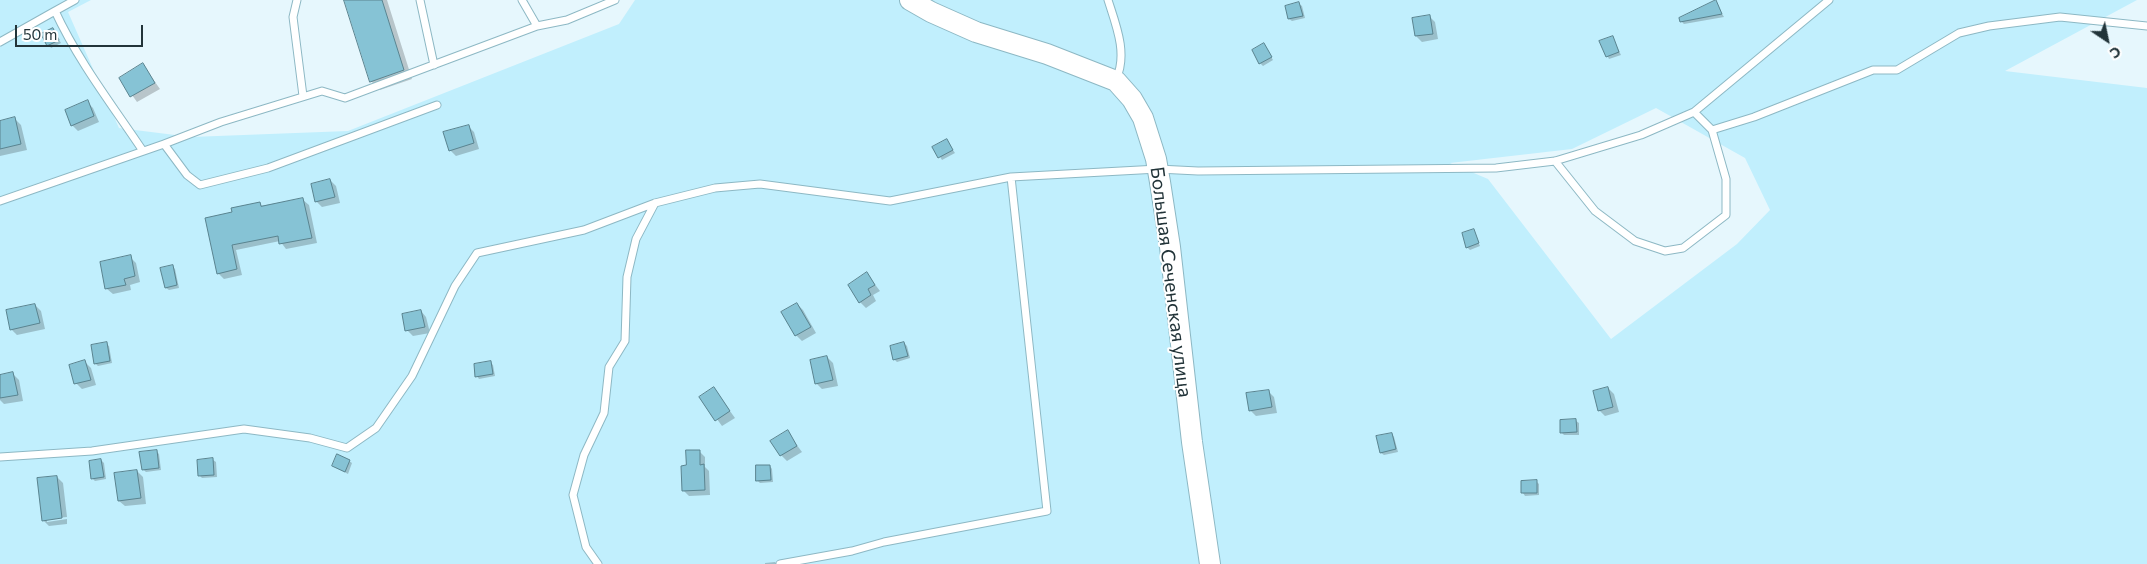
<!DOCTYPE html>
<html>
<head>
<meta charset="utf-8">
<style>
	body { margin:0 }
	#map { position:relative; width:2147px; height:564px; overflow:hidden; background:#e6f7fd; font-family:Commissioner,sans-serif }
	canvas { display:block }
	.north { position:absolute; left:2082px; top:15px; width:50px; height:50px; -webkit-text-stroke:4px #fff; paint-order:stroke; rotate:146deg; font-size:14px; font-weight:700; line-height:20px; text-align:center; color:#223439 }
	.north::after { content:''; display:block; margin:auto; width:18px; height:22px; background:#223439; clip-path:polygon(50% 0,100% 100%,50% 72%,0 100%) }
	.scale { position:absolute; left:15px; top:25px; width:128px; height:22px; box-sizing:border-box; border:2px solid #223439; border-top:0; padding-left:6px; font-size:15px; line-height:18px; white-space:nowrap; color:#223439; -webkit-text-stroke:4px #fff; paint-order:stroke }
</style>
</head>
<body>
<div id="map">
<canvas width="2147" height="564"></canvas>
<div class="north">С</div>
<div class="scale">50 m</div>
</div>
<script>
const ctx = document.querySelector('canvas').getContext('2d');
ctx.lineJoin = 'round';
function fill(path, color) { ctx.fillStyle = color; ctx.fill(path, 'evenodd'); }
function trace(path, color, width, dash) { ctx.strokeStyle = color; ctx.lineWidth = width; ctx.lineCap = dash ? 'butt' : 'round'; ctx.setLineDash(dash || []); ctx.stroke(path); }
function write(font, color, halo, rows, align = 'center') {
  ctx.font = font + ' Commissioner,sans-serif'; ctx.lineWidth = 4; ctx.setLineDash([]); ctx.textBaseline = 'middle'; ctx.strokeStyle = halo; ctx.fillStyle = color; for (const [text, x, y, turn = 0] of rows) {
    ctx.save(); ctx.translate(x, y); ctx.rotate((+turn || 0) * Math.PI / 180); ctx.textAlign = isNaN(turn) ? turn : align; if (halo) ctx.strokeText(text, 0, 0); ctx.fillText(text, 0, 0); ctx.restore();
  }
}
const green = new Path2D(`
	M 0,0 L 91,0 L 68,12 L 119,128 L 191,137 L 348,131 L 619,24 L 635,0 L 2137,0 L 2005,71 L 2147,88 L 2147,564 L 0,564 ZM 1656,108 L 1745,158 L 1770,210 L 1737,244 L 1611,339 L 1488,179 L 1450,163 L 1572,149 Z`);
const shadow = new Path2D(`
	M 346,0 L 387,0 L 412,79 L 380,90 L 371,81 Z
	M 1715,2 L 1724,17 L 1684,24 L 1681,21 Z
	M 1299,4 L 1302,6 L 1305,18 L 1292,21 L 1289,19 L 1286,7 Z
	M 1429,16 L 1435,22 L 1438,39 L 1422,42 L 1416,36 Z
	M 55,33 L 61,43 L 51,48 L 43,35 Z
	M 1612,37 L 1621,55 L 1609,59 L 1601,42 Z
	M 1264,45 L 1273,60 L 1263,66 L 1260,63 Z
	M 143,65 L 160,89 L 137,102 L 120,78 Z
	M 87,102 L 93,108 L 99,122 L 78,131 L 72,125 Z
	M 15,119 L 21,125 L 27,150 L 0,156 L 0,122 Z
	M 468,126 L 474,132 L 479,149 L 456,156 L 450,150 Z
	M 946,140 L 955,153 L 942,160 L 934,147 Z
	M 330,180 L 336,186 L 340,203 L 322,207 L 316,201 Z
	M 303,200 L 309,205 L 317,243 L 286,249 L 280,241 L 236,250 L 242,275 L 224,279 L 218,273 L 234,213 L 260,204 L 263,207 Z
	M 1473,231 L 1480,246 L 1470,250 L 1467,247 Z
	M 130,257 L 136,263 L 140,282 L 130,285 L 131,290 L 113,294 L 107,289 Z
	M 172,266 L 175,269 L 179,288 L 169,290 L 166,288 L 162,269 Z
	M 867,274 L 880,291 L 873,295 L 876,301 L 866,308 L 860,302 Z
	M 797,304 L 803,310 L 816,333 L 802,341 L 796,335 Z
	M 35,305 L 41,311 L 45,329 L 17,335 L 11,329 Z
	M 421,311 L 426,317 L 430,333 L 413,336 L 407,330 Z
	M 904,343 L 907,346 L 910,358 L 897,362 L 894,359 Z
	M 106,344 L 109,346 L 112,363 L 98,366 L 95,363 Z
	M 827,357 L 833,363 L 838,386 L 822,389 L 816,383 Z
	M 85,362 L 91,368 L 96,385 L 82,389 L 76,383 Z
	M 490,362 L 493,365 L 495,376 L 479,379 L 477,376 Z
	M 13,374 L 19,380 L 23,401 L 4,404 L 0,400 L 0,376 Z
	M 1608,388 L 1614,394 L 1619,412 L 1605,416 L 1599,410 Z
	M 714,389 L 735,418 L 722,426 L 701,397 Z
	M 1268,391 L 1274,397 L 1277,413 L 1256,416 L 1250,410 Z
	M 1576,421 L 1579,423 L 1579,435 L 1564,435 L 1562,433 Z
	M 787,432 L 802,452 L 787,461 L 781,455 Z
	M 1392,434 L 1394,437 L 1398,452 L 1384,455 L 1381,453 L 1378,437 Z
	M 156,451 L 159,454 L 161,470 L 146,472 L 143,469 Z
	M 699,451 L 705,457 L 705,467 L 709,471 L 710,495 L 689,496 L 683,490 L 687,467 Z
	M 101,460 L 104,463 L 106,479 L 95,481 L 92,478 Z
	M 213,460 L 216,462 L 217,477 L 202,478 L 200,476 Z
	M 349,461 L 352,463 L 348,474 L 333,466 Z
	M 770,466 L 772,469 L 773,482 L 760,483 L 757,480 Z
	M 137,471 L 143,477 L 146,504 L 125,506 L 119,501 Z
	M 57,477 L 63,483 L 67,517 L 47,519 L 47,522 L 67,519 L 67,524 L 49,526 L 43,520 Z
	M 1536,481 L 1539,484 L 1539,495 L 1525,496 L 1523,493 Z
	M 775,562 L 777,564 L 765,564 L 765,563 Z`);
const building = new Path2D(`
	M 344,0 L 382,0 L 404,70 L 370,82 Z
	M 1716,0 L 1722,14 L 1680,22 L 1679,18 Z
	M 1299,2 L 1303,16 L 1288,19 L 1285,6 Z
	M 1430,15 L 1433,34 L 1415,36 L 1412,18 Z
	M 53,28 L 59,40 L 47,46 L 41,34 Z
	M 1613,36 L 1619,52 L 1606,57 L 1599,41 Z
	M 1264,43 L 1272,57 L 1259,64 L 1252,50 Z
	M 143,63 L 155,83 L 130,97 L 119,78 Z
	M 88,100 L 94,116 L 71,126 L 65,110 Z
	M 15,117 L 21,144 L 0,149 L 0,121 Z
	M 469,125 L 474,143 L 449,151 L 443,132 Z
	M 947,139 L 953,150 L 938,158 L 932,147 Z
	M 330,179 L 335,197 L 315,202 L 311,184 Z
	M 303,198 L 312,238 L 279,244 L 278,236 L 232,245 L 237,269 L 217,274 L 205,218 L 232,212 L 231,208 L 260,202 L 261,206 Z
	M 1474,229 L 1479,243 L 1466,248 L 1462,233 Z
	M 131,255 L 135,276 L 124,279 L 126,285 L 105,289 L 100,262 Z
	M 173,265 L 177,285 L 165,288 L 160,268 Z
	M 867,272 L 875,285 L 868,289 L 871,295 L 859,303 L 848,285 Z
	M 797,303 L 811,327 L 795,336 L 781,312 Z
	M 35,304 L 40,323 L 10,330 L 6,310 Z
	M 421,310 L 425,327 L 405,331 L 402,314 Z
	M 107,342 L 110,361 L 94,364 L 91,345 Z
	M 904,342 L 908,356 L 893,360 L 890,346 Z
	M 827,356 L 833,380 L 815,384 L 810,360 Z
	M 85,360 L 91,380 L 74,384 L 69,365 Z
	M 491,361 L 493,374 L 475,377 L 474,364 Z
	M 13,372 L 18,395 L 0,398 L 0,375 Z
	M 714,387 L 730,411 L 715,421 L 699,397 Z
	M 1608,387 L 1613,407 L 1598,411 L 1593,391 Z
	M 1269,390 L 1272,407 L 1249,411 L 1246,393 Z
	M 1576,419 L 1577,432 L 1560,433 L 1560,420 Z
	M 788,430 L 797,446 L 780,456 L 770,441 Z
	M 1392,433 L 1396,449 L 1380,453 L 1376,436 Z
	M 157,450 L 159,468 L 142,470 L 139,452 Z
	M 686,450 L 700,450 L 700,465 L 704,464 L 705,490 L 682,491 L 681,466 L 686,465 Z
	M 337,454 L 350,460 L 345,472 L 332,466 Z
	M 213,458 L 214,475 L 198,476 L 197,460 Z
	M 101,459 L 104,477 L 91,479 L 89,461 Z
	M 756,465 L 770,465 L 771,480 L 756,481 Z
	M 137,470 L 141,498 L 118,501 L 114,473 Z
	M 57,476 L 62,518 L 42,521 L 37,478 Z
	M 1537,480 L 1537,493 L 1521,493 L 1521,481 Z`);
const lane = new Path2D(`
	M 75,0 L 55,11 C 78,61 113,106 143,151
	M 297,0 L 293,17 L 303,96
	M 420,0 L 434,65
	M 522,0 L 537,26
	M 1108,0 C 1116,25 1128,54 1116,79
	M 0,42 L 55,11
	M 1712,130 L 1754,117 L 1873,70 L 1897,70 L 1959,33 L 1989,26 L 2060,17 L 2147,26
	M 164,144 L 221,122 L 322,91 L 345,98 L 537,26 L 567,20 L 615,0
	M 1555,161 L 1595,211 L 1635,241 L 1665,251 L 1683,248 L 1726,215 L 1726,179 L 1712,130 L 1694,112
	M 0,201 L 164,144 L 187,175 L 200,185 L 268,168 L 437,105
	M 0,457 L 92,451 L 244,429 L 310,438 L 347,448 L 376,428 L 412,376 L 455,286 L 477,253 L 584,230 L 655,203 L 715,188 L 760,184 L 890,201 L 1011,177 L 1158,169 L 1198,171 L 1496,168 L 1555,161 L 1641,135 L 1694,112 L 1829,0
	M 598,564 L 586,547 L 573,495 L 584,455 L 604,413 L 609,367 L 625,341 L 627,277 L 636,239 L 655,203
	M 780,564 L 852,551 L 884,542 L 1047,511 L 1011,177`);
const secondary = new Path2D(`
	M 910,0 L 931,12 L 976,32 L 1047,54 L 1116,81 L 1132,99 L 1143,118 L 1156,159 L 1160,182 L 1170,247 L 1192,442 L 1210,564`);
const streetNames = [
	["Большая Сеченская улица",1171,282,83]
];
fill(green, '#c1effd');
fill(shadow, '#0003');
fill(building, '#86c3d5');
trace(building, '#5a8490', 1);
trace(lane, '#8db8c4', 9);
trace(secondary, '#8db8c4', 22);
trace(lane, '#fff', 7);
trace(secondary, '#fff', 20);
write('19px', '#223439', '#fff', streetNames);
</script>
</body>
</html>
